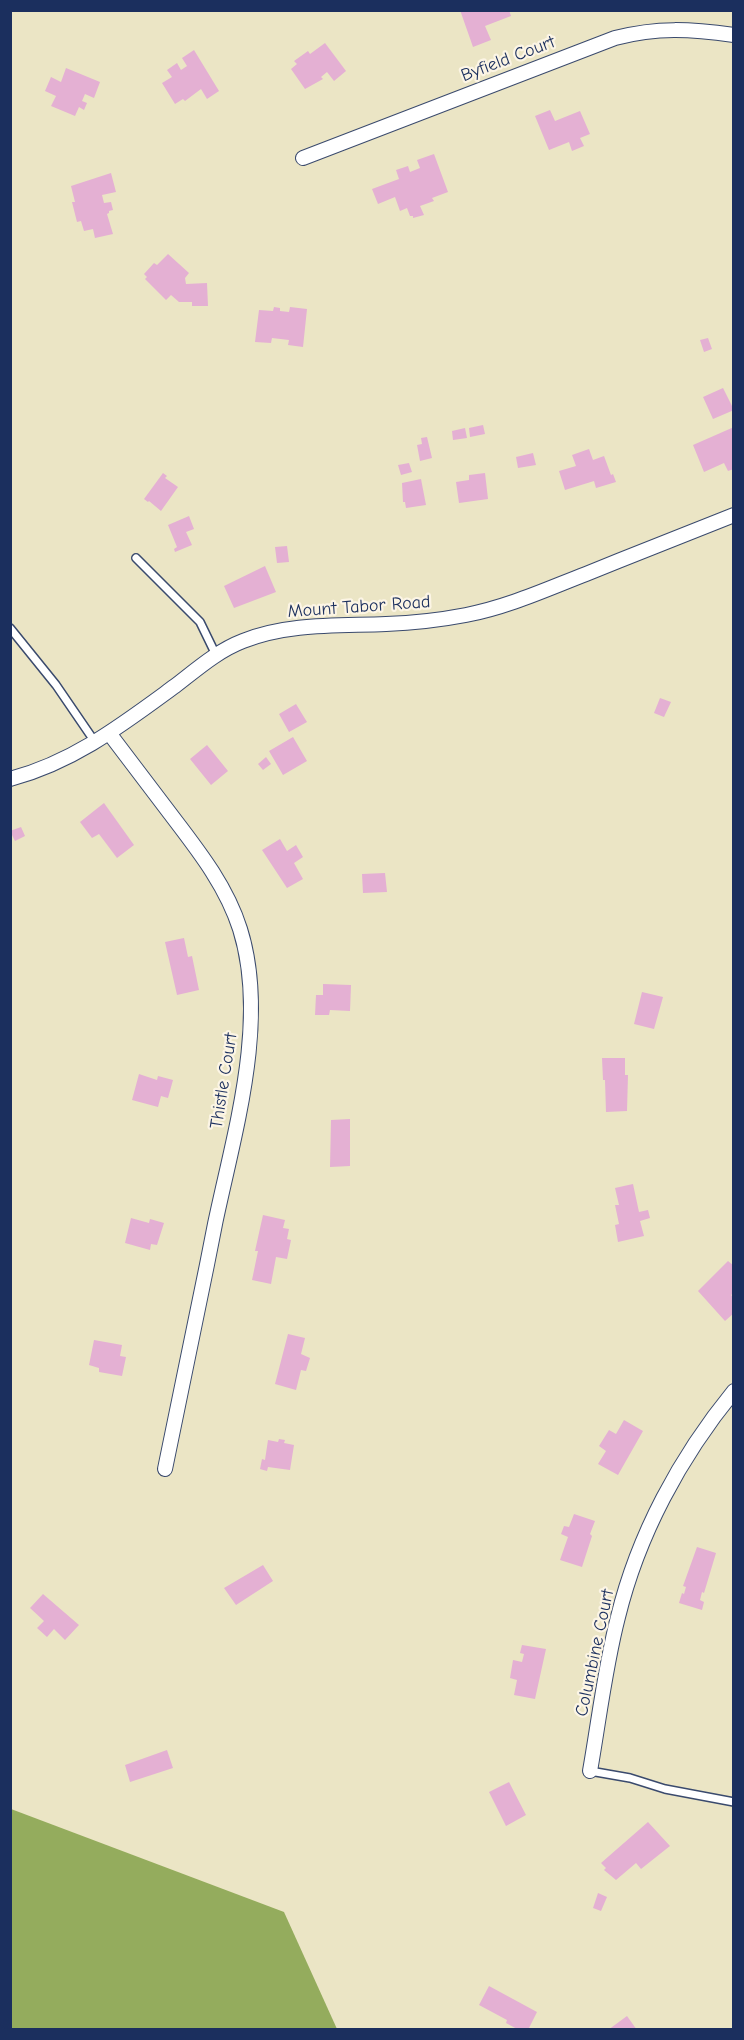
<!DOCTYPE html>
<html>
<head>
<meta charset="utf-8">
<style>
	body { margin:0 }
	#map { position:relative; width:744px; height:2040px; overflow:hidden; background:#ebe5c5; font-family:"Comic Neue",sans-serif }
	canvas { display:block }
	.frame { position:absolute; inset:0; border:12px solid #1b2f5e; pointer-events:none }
</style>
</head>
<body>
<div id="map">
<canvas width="744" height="2040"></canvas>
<div class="frame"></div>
</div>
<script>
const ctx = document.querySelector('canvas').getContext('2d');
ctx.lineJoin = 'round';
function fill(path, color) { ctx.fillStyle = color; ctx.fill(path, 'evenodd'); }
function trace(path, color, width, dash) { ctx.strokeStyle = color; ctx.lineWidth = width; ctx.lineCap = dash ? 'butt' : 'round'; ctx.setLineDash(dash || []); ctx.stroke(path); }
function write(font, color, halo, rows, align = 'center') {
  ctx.font = font + ' "Comic Neue",sans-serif'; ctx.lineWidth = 4.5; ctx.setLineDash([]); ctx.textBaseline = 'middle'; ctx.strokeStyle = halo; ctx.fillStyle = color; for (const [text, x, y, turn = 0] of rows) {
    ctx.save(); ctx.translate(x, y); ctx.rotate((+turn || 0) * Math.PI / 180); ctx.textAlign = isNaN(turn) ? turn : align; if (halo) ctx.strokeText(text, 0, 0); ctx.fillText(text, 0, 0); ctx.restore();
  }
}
const forest = new Path2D(`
	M 11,1809 L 284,1912 L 337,2029 L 11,2029 Z`);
const building = new Path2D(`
	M 460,10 L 509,10 L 511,16 L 485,26 L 491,40 L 473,47 Z
	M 325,43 L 346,71 L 334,81 L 327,72 L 321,77 L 323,79 L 305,89 L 291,69 L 297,64 L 294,61 L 308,51 L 310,54 Z
	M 194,50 L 219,91 L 207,99 L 201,89 L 185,101 L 183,99 L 175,104 L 162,83 L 172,77 L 167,70 L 177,63 L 181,70 L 187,66 L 182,58 Z
	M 66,68 L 100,82 L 94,98 L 85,94 L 82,101 L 87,103 L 84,110 L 79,107 L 75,116 L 51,106 L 56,96 L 45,91 L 51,77 L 61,82 Z
	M 550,110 L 555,121 L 580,111 L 590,134 L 580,138 L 584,146 L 572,151 L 569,142 L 549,150 L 535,116 Z
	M 434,154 L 448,192 L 432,198 L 434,201 L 420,206 L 424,215 L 413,218 L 413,216 L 410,216 L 407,208 L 400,211 L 395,197 L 378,204 L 372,189 L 399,179 L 396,170 L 408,166 L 410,172 L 420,168 L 417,160 Z
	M 111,173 L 116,192 L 102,195 L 104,203 L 111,202 L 113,210 L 109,211 L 109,213 L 107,214 L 113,234 L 95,238 L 93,229 L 84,231 L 81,221 L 77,222 L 72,202 L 75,202 L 71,186 Z
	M 168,254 L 189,273 L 185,278 L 186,284 L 207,283 L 208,306 L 192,306 L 192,302 L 179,302 L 171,295 L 166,300 L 145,279 L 147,277 L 144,274 L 154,263 L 157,265 Z
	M 274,307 L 280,308 L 280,311 L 289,312 L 290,307 L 307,309 L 303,347 L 288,345 L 289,340 L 272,338 L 271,343 L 255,342 L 259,310 L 273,311 Z
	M 708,338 L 712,349 L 704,352 L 700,340 Z
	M 723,388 L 734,410 L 713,419 L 703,397 Z
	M 483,425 L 485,434 L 470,437 L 469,428 Z
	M 734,427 L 734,469 L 728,471 L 724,463 L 704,472 L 693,445 Z
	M 465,428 L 467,438 L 453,440 L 452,431 Z
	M 427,437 L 432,458 L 420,461 L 417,445 L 422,444 L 421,438 Z
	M 589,449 L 593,460 L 604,456 L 611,475 L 613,474 L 616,482 L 596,488 L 594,481 L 565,490 L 559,471 L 576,466 L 572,455 Z
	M 533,453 L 536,465 L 518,468 L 516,457 Z
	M 409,463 L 412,472 L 401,475 L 398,465 Z
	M 163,473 L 167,476 L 165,478 L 178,487 L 161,511 L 149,501 L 148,502 L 144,499 Z
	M 485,473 L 488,499 L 459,503 L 456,482 L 469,480 L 469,475 Z
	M 421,479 L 426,505 L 406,508 L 405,502 L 403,502 L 402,483 Z
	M 189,516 L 194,529 L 186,532 L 192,545 L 175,552 L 174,549 L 177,547 L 168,525 Z
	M 287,546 L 289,562 L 277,563 L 275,547 Z
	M 265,566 L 276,592 L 234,608 L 224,586 Z
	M 660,698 L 671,702 L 664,717 L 654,713 Z
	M 296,704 L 307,722 L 289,732 L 279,714 Z
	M 293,737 L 307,761 L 283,775 L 269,751 Z
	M 207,745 L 228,771 L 211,785 L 190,759 Z
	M 266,757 L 271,764 L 263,770 L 258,764 Z
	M 104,803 L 134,845 L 117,858 L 99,834 L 92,838 L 80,822 Z
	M 21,827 L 25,836 L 15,841 L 10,831 Z
	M 280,839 L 287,851 L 296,845 L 303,857 L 294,863 L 303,879 L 287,888 L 262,850 Z
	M 385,873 L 387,892 L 363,893 L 362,874 Z
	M 184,938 L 188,957 L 192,956 L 199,990 L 177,995 L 165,942 Z
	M 323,984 L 351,985 L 350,1011 L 330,1010 L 329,1015 L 315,1015 L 316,995 L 323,995 Z
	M 642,992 L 663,997 L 654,1029 L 634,1024 Z
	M 602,1058 L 625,1058 L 625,1075 L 628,1075 L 627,1111 L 606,1112 L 605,1080 L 603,1080 Z
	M 139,1074 L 157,1080 L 158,1076 L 173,1080 L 168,1098 L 161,1096 L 158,1107 L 132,1100 Z
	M 350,1119 L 350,1166 L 330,1167 L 331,1120 Z
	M 633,1184 L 639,1212 L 648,1210 L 650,1218 L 640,1221 L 644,1236 L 618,1242 L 615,1225 L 619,1224 L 615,1205 L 619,1205 L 615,1188 Z
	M 263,1215 L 285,1220 L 283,1228 L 289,1229 L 287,1239 L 291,1240 L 287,1259 L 276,1257 L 271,1284 L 252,1280 L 258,1251 L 255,1251 Z
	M 131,1218 L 149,1223 L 150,1219 L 164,1223 L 157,1245 L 151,1244 L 150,1250 L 125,1243 Z
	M 728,1261 L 734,1266 L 734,1293 L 731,1295 L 734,1298 L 734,1313 L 725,1321 L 698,1291 Z
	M 288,1334 L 305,1338 L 301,1354 L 310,1358 L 306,1371 L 301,1370 L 296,1390 L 275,1384 Z
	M 94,1340 L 122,1345 L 120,1356 L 126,1357 L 122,1376 L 99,1372 L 99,1368 L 89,1365 Z
	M 624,1420 L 643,1431 L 618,1475 L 598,1464 L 606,1451 L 599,1446 L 609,1430 L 616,1434 Z
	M 279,1439 L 285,1440 L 284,1443 L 294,1445 L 290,1470 L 268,1467 L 267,1471 L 260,1469 L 262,1459 L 265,1460 L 268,1440 L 278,1442 Z
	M 574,1514 L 595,1521 L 590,1534 L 592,1536 L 582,1567 L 560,1560 L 568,1537 L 561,1534 L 564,1526 L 569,1527 Z
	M 697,1547 L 716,1553 L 704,1593 L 702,1592 L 700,1600 L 704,1602 L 702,1610 L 679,1603 L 682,1593 L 684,1594 L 686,1587 L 683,1586 Z
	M 263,1565 L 273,1581 L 236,1605 L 224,1588 Z
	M 43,1594 L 79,1625 L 65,1640 L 54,1629 L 47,1637 L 37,1628 L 44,1621 L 30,1608 Z
	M 522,1645 L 546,1649 L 535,1699 L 514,1695 L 517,1680 L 510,1678 L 513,1660 L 522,1662 L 524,1654 L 520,1653 Z
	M 167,1750 L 173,1768 L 130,1782 L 125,1765 Z
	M 509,1782 L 526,1815 L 506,1826 L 489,1792 Z
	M 648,1822 L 670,1846 L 641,1869 L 636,1863 L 616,1880 L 604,1870 L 606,1868 L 601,1863 Z
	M 598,1893 L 607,1897 L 601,1911 L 593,1908 Z
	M 489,1986 L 537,2012 L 528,2030 L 519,2030 L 506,2023 L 507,2020 L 479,2005 Z
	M 627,2016 L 637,2030 L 608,2030 Z`);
const service = new Path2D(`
	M 136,558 L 200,622 L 216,655
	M 10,628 L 56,685 L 95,742
	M 590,1771 L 630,1778 L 665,1789 L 734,1802`);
const minor = new Path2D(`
	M 303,158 L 615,38 C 658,27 690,29 734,35
	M 109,733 C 131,762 153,791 175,820 C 201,854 227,888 240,929 C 269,1021 234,1133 215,1224 C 199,1306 182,1388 165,1469
	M 10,779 C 74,762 123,724 175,686 C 196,670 217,651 243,641 C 288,623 337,626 386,624 C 413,623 440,620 466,615 C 508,607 547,589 586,574 C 635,554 684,535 734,515
	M 590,1771 C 599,1720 605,1667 618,1617 C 638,1535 680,1457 734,1391`);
const streetNames = [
	["Byfield Court",508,59,-21],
	["Mount Tabor Road",359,607,-4],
	["Thistle Court",224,1081,-81],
	["Columbine Court",595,1653,-78]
];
fill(forest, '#94ac5d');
fill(building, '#e4b0d3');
trace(service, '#3a4a6d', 10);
trace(minor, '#3a4a6d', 16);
trace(service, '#fff', 7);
trace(minor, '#fff', 14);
write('18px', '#1b2f5e', '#fcf5e5', streetNames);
</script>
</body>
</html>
